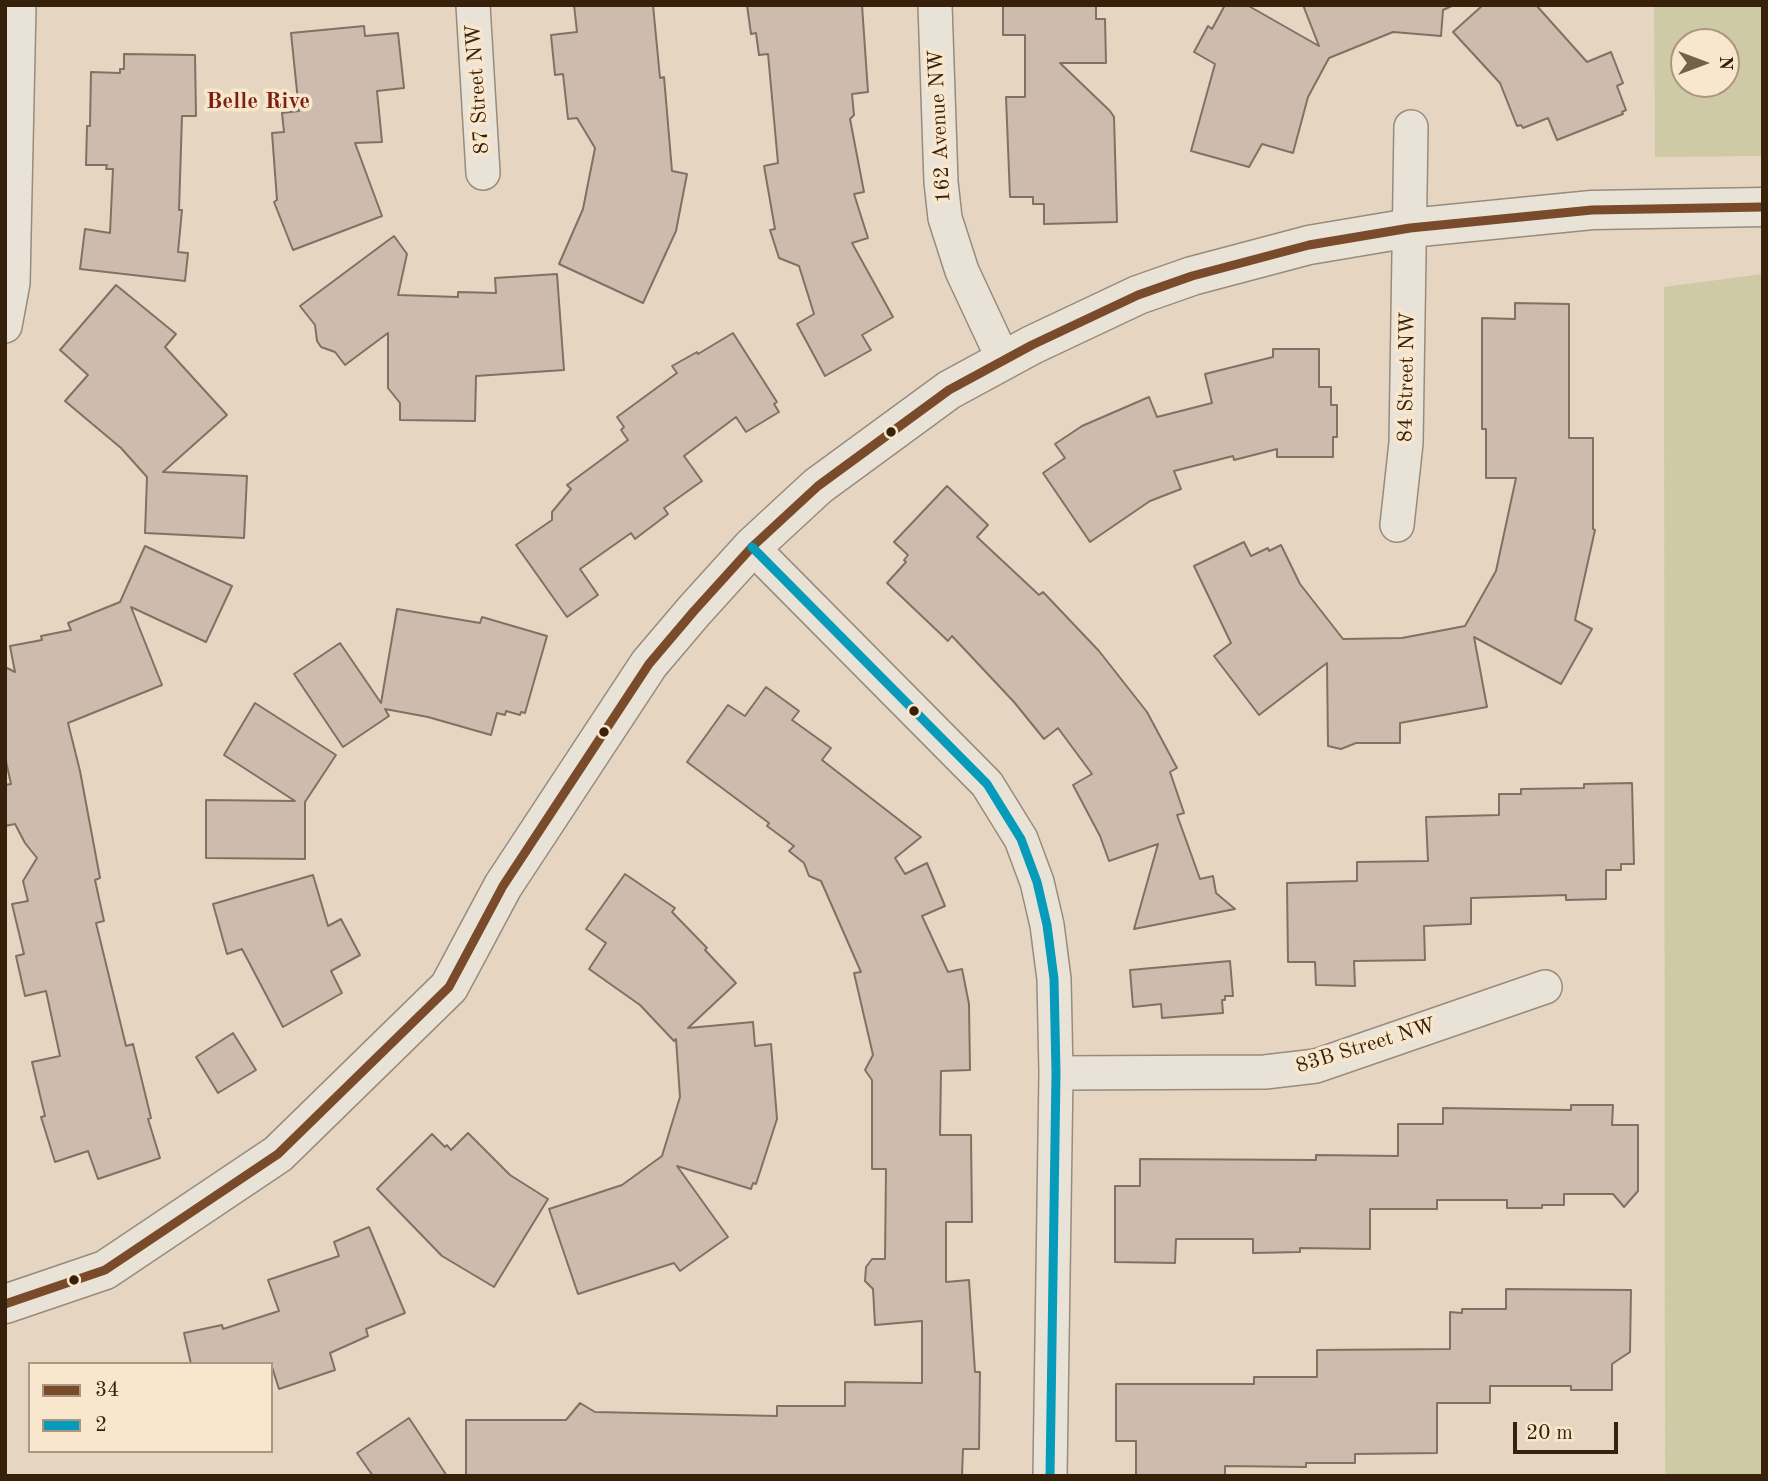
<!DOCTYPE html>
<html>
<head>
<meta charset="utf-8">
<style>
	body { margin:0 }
	#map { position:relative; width:1768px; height:1481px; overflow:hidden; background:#e6d6c1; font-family:"Old Standard TT",serif }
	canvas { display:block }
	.frame { position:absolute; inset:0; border:7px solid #38210a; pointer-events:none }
	.legend { position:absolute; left:28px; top:1362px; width:245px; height:91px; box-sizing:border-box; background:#f8e6cd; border:2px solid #ab977f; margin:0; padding:9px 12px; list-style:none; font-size:21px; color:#38210a }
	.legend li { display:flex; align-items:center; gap:14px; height:35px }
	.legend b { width:35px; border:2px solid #ab977f }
	.north { position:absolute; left:1670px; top:28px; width:70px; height:70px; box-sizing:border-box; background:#f8e6cd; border:2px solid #ab977f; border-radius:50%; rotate:90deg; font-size:19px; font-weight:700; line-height:28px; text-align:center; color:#38210a }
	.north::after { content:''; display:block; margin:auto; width:24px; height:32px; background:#75604a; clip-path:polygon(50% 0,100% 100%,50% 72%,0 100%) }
	.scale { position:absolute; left:1513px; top:1422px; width:105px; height:32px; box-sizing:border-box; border:4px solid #38210a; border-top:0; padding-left:9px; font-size:21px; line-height:24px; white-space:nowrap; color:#38210a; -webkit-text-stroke:5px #f8e6cd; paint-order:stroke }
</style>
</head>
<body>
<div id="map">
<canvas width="1768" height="1481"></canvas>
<div class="frame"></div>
<ul class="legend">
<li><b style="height:9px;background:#7a4b2a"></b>34</li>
<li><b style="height:9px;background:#069bba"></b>2</li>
</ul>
<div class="north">N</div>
<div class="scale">20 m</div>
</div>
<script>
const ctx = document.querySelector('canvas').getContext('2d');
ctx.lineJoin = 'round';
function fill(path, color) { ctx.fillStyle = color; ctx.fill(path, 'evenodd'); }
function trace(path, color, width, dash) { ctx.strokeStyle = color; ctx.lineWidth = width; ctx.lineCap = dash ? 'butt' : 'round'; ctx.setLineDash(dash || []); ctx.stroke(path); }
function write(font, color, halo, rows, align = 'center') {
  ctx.font = font + ' "Old Standard TT",serif'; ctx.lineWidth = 7; ctx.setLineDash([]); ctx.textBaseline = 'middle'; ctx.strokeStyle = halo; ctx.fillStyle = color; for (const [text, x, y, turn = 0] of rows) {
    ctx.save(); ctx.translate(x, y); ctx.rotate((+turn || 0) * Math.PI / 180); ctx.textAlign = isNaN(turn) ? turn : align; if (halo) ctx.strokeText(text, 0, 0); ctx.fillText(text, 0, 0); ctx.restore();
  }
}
const green = new Path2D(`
	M 1654,5 L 1763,5 L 1763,156 L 1655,157 ZM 1684,42 L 1726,42 L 1726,84 L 1684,84 Z
	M 1763,274 L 1763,1476 L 1665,1476 L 1664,287 Z`);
const building = new Path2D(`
	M 574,5 L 653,5 L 660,78 L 664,77 L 672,171 L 687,174 L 676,231 L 643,303 L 559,264 L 583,209 L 595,148 L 577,118 L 568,119 L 563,74 L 555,75 L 551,35 L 577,32 Z
	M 747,5 L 862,5 L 868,92 L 852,94 L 854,115 L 850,119 L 864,192 L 854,194 L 868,238 L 852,243 L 893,317 L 862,335 L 871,350 L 825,376 L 797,324 L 814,314 L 799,266 L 779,258 L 770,230 L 775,229 L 764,166 L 778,163 L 768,54 L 759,55 L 756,33 L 751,34 Z
	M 1003,5 L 1096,5 L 1096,19 L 1105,19 L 1106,63 L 1060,63 L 1110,111 L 1114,117 L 1117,222 L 1044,224 L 1044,204 L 1033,204 L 1033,197 L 1010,197 L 1006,97 L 1025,97 L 1025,35 L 1003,35 Z
	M 1225,5 L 1247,5 L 1319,46 L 1303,5 L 1454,5 L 1443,10 L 1441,36 L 1393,32 L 1329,58 L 1308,97 L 1293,153 L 1262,144 L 1249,167 L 1191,151 L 1215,64 L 1194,52 L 1208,26 L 1212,29 Z
	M 1483,5 L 1536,5 L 1587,62 L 1611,52 L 1623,83 L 1617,86 L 1626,110 L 1622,112 L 1623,114 L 1557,140 L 1548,118 L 1523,128 L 1521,125 L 1517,126 L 1500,83 L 1453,32 Z
	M 364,26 L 365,36 L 398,33 L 404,88 L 377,91 L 382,142 L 355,143 L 382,216 L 293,250 L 274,202 L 277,200 L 272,133 L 284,132 L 282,113 L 299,111 L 291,33 Z
	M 124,54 L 195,55 L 196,116 L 182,116 L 179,210 L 182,210 L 178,252 L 188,253 L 185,281 L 80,269 L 85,229 L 110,233 L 113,169 L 106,169 L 107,165 L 86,165 L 87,126 L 90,126 L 91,72 L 120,73 L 120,69 L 124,69 Z
	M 394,236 L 407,254 L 398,295 L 458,297 L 458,292 L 496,293 L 495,278 L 557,274 L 564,370 L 476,376 L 475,421 L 400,420 L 400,403 L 388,388 L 388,333 L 345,365 L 335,352 L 321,347 L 317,341 L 315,325 L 300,306 Z
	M 116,285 L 176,334 L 165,347 L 227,415 L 163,472 L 247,476 L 244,538 L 145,533 L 147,477 L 121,448 L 65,401 L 88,375 L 60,350 Z
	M 1515,303 L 1569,304 L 1569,438 L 1593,438 L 1593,529 L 1595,530 L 1575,620 L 1592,629 L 1561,684 L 1474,637 L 1487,707 L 1400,723 L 1400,743 L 1356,743 L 1341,749 L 1328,746 L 1327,663 L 1259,715 L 1214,656 L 1231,643 L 1194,566 L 1244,542 L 1251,556 L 1268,548 L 1269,551 L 1281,545 L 1300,584 L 1343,639 L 1402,638 L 1465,626 L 1496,571 L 1516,478 L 1486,478 L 1486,429 L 1482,429 L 1482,318 L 1515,319 Z
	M 733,333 L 777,402 L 774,404 L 779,412 L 746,432 L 736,417 L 684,456 L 702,481 L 664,508 L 668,514 L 635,539 L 631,533 L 580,569 L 598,595 L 567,617 L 516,545 L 552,520 L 552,512 L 571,489 L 567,485 L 628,440 L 621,430 L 624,427 L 617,417 L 677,373 L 672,366 L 697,352 L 698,354 Z
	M 1273,349 L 1319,349 L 1319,387 L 1331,387 L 1331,405 L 1337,405 L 1337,437 L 1333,437 L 1333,457 L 1277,457 L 1277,449 L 1234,460 L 1233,456 L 1174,471 L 1181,489 L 1150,501 L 1090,542 L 1043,473 L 1065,458 L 1055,444 L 1082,426 L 1149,397 L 1157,417 L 1212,403 L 1205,374 L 1273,357 Z
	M 947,486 L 988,525 L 977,537 L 1039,595 L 1043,592 L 1099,651 L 1147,712 L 1177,768 L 1170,772 L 1184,813 L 1177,815 L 1200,879 L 1213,876 L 1216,893 L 1235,909 L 1134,929 L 1158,844 L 1109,861 L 1100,836 L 1073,785 L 1092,774 L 1058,728 L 1044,739 L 1014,702 L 952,636 L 948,641 L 887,583 L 906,562 L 904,560 L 908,555 L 894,542 Z
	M 145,546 L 232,586 L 206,642 L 131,607 L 162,685 L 68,723 L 80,771 L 100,878 L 95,880 L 104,921 L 96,923 L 126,1046 L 133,1044 L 151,1118 L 148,1119 L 160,1158 L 98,1179 L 88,1151 L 55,1162 L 41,1117 L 45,1116 L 32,1062 L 60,1056 L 46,991 L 25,996 L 16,956 L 24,954 L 12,904 L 28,901 L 23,881 L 37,858 L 25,843 L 15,824 L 5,826 L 5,785 L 11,784 L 5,757 L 5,667 L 15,672 L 10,646 L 42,640 L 41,636 L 71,630 L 68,623 L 120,602 Z
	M 397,609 L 480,623 L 482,617 L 547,636 L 525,713 L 521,712 L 520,715 L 506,711 L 505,715 L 497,713 L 491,735 L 428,717 L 385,709 L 389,716 L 343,747 L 294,674 L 340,643 L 381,703 Z
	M 766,687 L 799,711 L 792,720 L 831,748 L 822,760 L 921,837 L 895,858 L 905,874 L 927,863 L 945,906 L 922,916 L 948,972 L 962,969 L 969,1004 L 970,1070 L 941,1071 L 940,1135 L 971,1135 L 972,1222 L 946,1222 L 946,1282 L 969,1280 L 975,1372 L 980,1372 L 979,1449 L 963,1449 L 962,1476 L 466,1475 L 466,1420 L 566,1420 L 580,1403 L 595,1412 L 777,1416 L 777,1406 L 845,1406 L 845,1382 L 922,1383 L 922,1321 L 875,1325 L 873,1289 L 865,1281 L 866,1267 L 872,1259 L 885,1259 L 886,1169 L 872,1169 L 872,1080 L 865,1070 L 873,1055 L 854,973 L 861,972 L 821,881 L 809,876 L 804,863 L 789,851 L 794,846 L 767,826 L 769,823 L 687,762 L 728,705 L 745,716 Z
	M 255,703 L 336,755 L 305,802 L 305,859 L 206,858 L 206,800 L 295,801 L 224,755 Z
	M 1632,783 L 1634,864 L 1621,864 L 1621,870 L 1606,870 L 1606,899 L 1566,900 L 1566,895 L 1471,898 L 1471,924 L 1424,926 L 1425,960 L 1354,961 L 1355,986 L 1316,985 L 1315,962 L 1288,962 L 1287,883 L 1357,881 L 1357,862 L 1428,861 L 1426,817 L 1499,815 L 1499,794 L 1521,794 L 1521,789 L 1584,788 L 1584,784 Z
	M 625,874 L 675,908 L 672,912 L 707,948 L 705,950 L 736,983 L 688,1028 L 753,1022 L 755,1046 L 771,1044 L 777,1119 L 756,1184 L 753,1183 L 751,1189 L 677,1166 L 728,1237 L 680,1271 L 674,1263 L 578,1294 L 549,1209 L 622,1185 L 662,1156 L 680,1097 L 676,1039 L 674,1041 L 640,1005 L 589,969 L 606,943 L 586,929 Z
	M 313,875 L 328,926 L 341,919 L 360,955 L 331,971 L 342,993 L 283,1027 L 242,949 L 227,954 L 213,904 Z
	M 1230,961 L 1233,996 L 1225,996 L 1225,1000 L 1222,1000 L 1223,1013 L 1162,1018 L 1161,1004 L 1133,1007 L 1130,970 Z
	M 233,1033 L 256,1070 L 218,1093 L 196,1057 Z
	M 1571,1105 L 1613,1105 L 1612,1125 L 1638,1125 L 1638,1191 L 1624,1207 L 1613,1194 L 1564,1194 L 1564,1205 L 1542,1205 L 1542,1208 L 1507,1208 L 1507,1200 L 1437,1200 L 1437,1209 L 1370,1209 L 1370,1249 L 1300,1248 L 1300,1252 L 1253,1253 L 1253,1239 L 1176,1239 L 1175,1263 L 1115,1262 L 1115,1186 L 1140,1186 L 1140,1159 L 1316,1160 L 1316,1155 L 1398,1156 L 1398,1124 L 1443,1124 L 1443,1108 L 1571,1110 Z
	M 468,1133 L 510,1175 L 548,1199 L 494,1287 L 442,1256 L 377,1189 L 432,1134 L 445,1147 L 447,1145 L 451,1150 Z
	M 369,1227 L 405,1313 L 366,1329 L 368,1336 L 330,1353 L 335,1370 L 279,1389 L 271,1364 L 191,1364 L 184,1333 L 222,1325 L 223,1329 L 279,1311 L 268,1280 L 339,1256 L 334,1242 Z
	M 1506,1289 L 1631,1290 L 1630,1352 L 1612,1364 L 1612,1390 L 1571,1390 L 1571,1386 L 1490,1386 L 1490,1403 L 1437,1403 L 1437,1453 L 1355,1454 L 1355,1463 L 1306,1463 L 1306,1467 L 1225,1466 L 1225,1476 L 1136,1476 L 1136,1441 L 1116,1441 L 1116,1384 L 1254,1384 L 1254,1377 L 1317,1377 L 1317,1350 L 1450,1349 L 1450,1312 L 1462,1313 L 1462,1309 L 1506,1309 Z
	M 409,1418 L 447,1476 L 373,1476 L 357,1453 Z`);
const minor = new Path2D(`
	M 473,5 L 483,173
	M 935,5 L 941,182 L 945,218 L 962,271 L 1004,361
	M 5,326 L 13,283 L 19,5
	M 1397,525 L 1406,443 L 1411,127
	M 752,547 L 987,784 L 1021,839 L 1037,882 L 1047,925 L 1054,979 L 1056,1073 L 1050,1476
	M 1056,1073 L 1265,1072 L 1316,1066 L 1545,987`);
const tertiary = new Path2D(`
	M 5,1304 L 105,1270 L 278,1154 L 449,987 L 503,886 L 649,664 L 694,611 L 752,547 L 818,486 L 949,390 L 1032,345 L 1138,295 L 1192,276 L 1309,245 L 1410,228 L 1592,210 L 1763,207`);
const bus1 = new Path2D(`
	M 5,1304 L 105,1270 L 278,1154 L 449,987 L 503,886 L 649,664 L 694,611 L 752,547 L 818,486 L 949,390 L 1032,345 L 1138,295 L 1192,276 L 1309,245 L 1410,228 L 1592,210 L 1763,207`);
const bus2 = new Path2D(`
	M 752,547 L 987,784 L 1021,839 L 1037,882 L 1047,925 L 1054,979 L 1056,1073 L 1050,1476`);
const markers = [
	[891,432,6,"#38210a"],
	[914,711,6,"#38210a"],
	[604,732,6,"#38210a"],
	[74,1280,6,"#38210a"]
];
const streetNames = [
	["87 Street NW",478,89,-94],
	["162 Avenue NW",940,126,-93],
	["84 Street NW",1407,377,-89],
	["83B Street NW",1366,1046,-17]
];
const neighbourhoodNames = [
	["Belle Rive",258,102]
];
fill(green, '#cecaa5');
fill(building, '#cfbaae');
trace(building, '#7e7265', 2);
trace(minor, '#978b7d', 36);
trace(tertiary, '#978b7d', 41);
trace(minor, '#e9e2d7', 33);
trace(tertiary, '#e9e2d7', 38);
trace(bus1, '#7a4b2a', 9);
trace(bus2, '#069bba', 9);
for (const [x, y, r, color] of markers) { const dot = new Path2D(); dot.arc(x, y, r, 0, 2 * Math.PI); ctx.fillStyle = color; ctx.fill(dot); trace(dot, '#f8e6cd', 2.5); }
write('21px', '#38210a', '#f8e6cd', streetNames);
write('bold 23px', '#7a1f14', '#f8e6cd', neighbourhoodNames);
</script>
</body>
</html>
